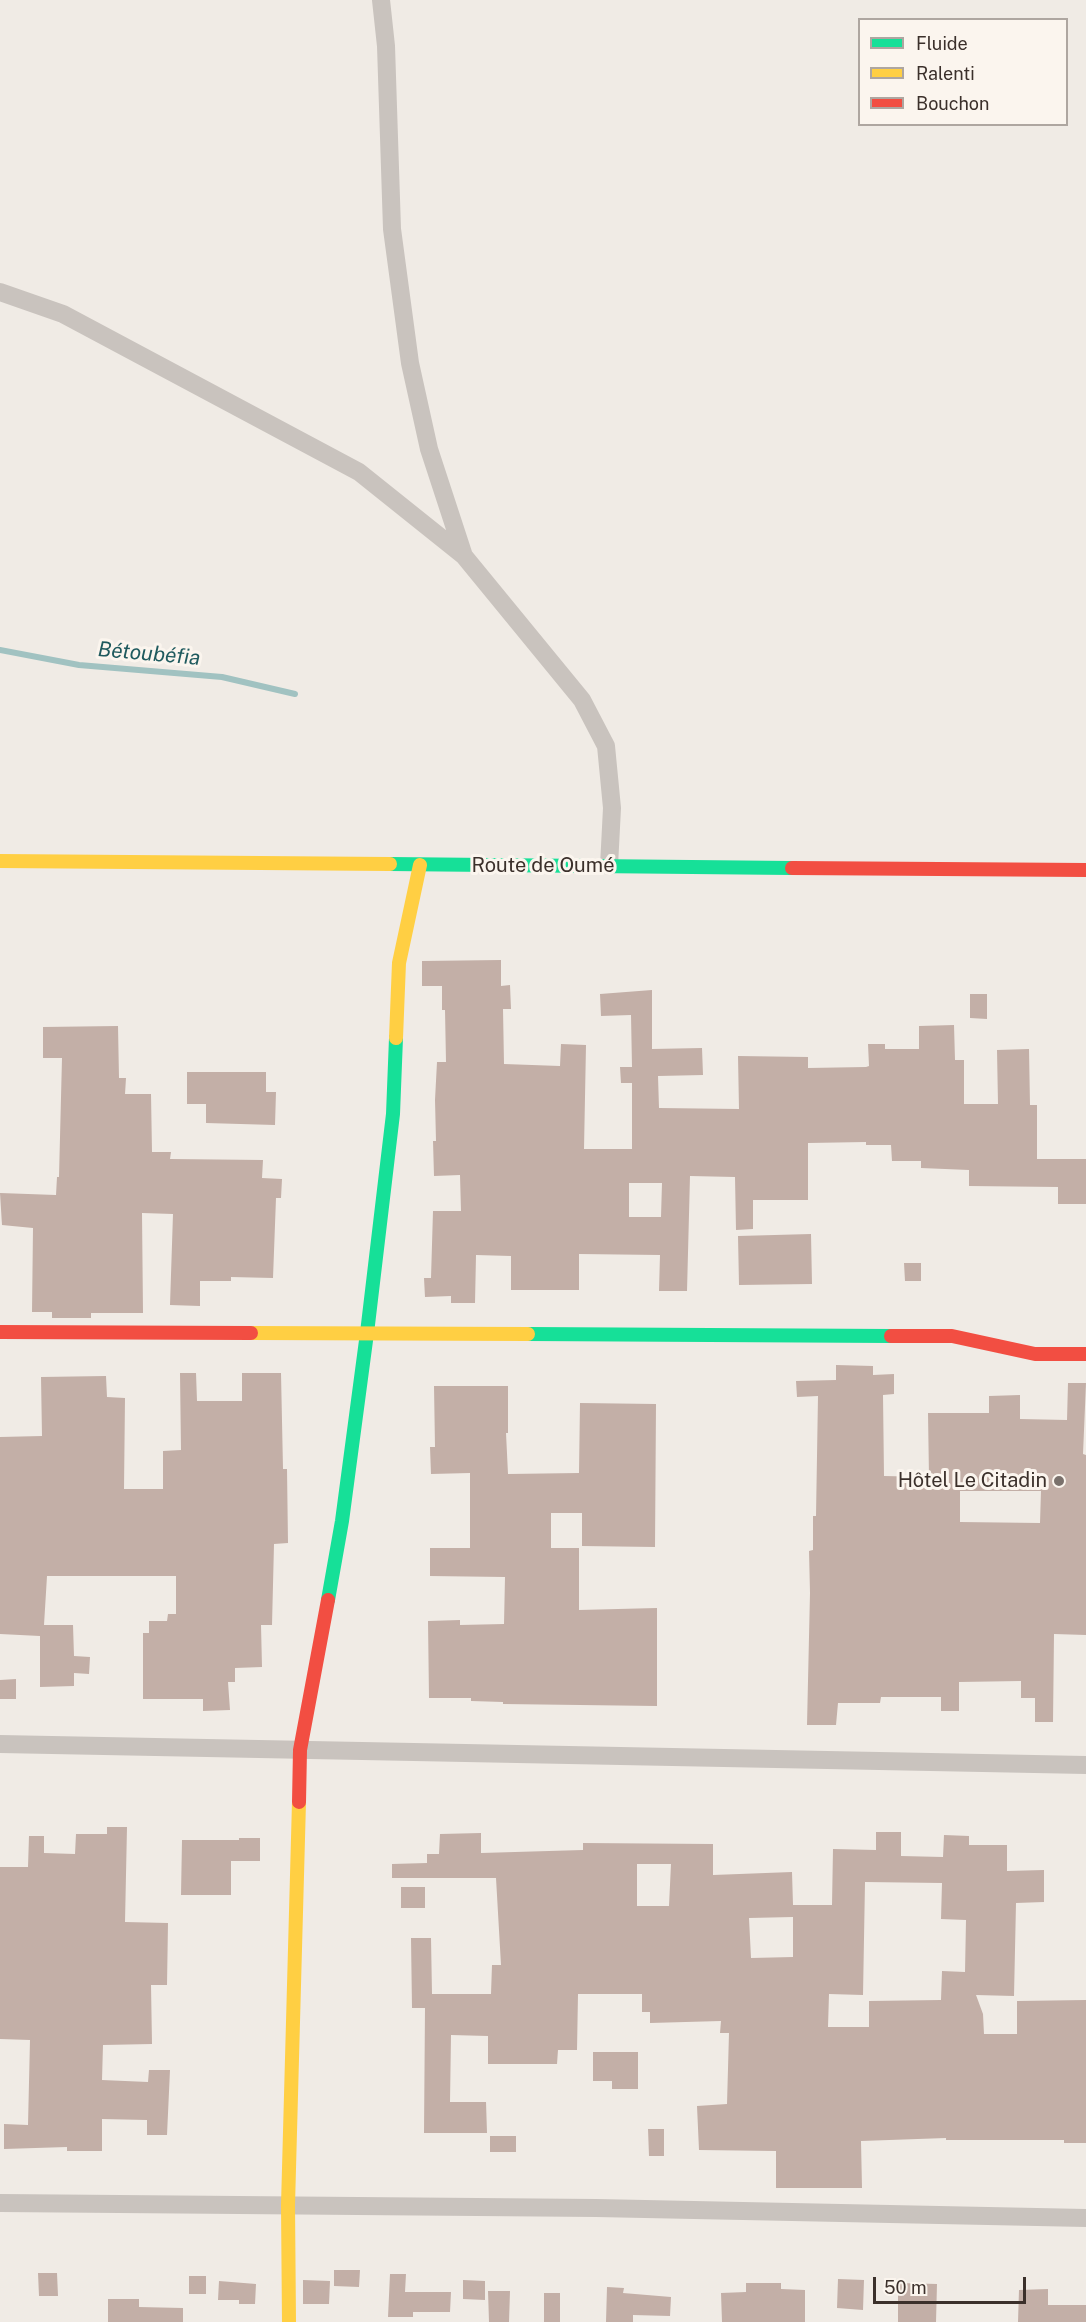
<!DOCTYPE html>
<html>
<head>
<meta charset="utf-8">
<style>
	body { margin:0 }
	#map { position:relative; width:1086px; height:2322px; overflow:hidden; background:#f0ebe5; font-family:"Public Sans",sans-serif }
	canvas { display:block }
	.legend { position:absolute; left:858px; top:18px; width:210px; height:108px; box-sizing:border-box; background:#fbf5ee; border:2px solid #aea6a0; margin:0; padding:8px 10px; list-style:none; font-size:18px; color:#3b302b }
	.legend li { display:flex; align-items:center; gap:12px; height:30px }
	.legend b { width:30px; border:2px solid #aea6a0 }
	.scale { position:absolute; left:873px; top:2277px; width:153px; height:27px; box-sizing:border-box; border:3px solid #3b302b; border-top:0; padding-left:8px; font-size:18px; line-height:21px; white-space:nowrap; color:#3b302b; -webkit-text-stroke:4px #fbf5ee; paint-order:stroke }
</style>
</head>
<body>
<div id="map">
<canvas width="1086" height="2322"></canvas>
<ul class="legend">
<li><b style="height:8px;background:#16e098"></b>Fluide</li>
<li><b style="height:8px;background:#ffcf43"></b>Ralenti</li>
<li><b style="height:8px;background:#f24e42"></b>Bouchon</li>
</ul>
<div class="scale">50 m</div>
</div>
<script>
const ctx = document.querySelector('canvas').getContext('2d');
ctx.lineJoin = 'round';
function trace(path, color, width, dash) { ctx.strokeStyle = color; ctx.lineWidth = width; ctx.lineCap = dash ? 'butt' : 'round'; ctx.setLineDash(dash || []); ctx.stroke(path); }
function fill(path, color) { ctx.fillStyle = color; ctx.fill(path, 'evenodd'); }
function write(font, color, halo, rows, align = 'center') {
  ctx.font = font + ' "Public Sans",sans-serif'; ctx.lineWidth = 6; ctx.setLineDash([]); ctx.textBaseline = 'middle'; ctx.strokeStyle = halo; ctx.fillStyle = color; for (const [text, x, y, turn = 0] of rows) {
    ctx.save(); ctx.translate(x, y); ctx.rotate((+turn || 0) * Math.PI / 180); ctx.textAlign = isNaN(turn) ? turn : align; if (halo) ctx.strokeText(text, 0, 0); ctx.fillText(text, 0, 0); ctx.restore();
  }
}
const stream = new Path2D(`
	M 0,650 L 79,665 L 222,677 L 295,694`);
const building = new Path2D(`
	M 501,960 L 501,986 L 510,985 L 511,1009 L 503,1009 L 504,1064 L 560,1066 L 561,1044 L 586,1045 L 584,1149 L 632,1149 L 632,1083 L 621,1083 L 620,1067 L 632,1067 L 631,1015 L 601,1016 L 600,994 L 652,990 L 652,1049 L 702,1048 L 703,1075 L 658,1076 L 659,1108 L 739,1109 L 738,1056 L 808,1057 L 808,1068 L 866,1067 L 869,1066 L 868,1044 L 885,1044 L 885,1049 L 919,1049 L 919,1026 L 954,1025 L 955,1060 L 964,1060 L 964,1104 L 998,1104 L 997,1050 L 1029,1049 L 1030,1105 L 1037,1105 L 1037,1159 L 1086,1159 L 1086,1204 L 1058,1204 L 1058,1187 L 969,1186 L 969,1170 L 921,1168 L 921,1161 L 892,1161 L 891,1145 L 866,1145 L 866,1142 L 808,1143 L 808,1200 L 753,1200 L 753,1229 L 736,1230 L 735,1177 L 690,1176 L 687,1291 L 659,1291 L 660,1255 L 579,1254 L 579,1290 L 511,1290 L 511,1256 L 476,1255 L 475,1303 L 451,1303 L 451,1296 L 425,1297 L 424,1278 L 431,1278 L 433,1211 L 461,1211 L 460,1175 L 434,1176 L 433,1141 L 436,1141 L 435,1100 L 437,1062 L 446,1062 L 445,1010 L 442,1010 L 442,986 L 422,986 L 422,961 ZM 629,1183 L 662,1183 L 661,1217 L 629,1217 Z
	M 970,994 L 987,994 L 987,1019 L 970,1018 Z
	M 118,1026 L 119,1078 L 126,1078 L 125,1094 L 151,1094 L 152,1152 L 171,1152 L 170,1159 L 263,1160 L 262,1178 L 282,1179 L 281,1198 L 276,1198 L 273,1278 L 231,1277 L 231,1281 L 200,1281 L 200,1306 L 170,1305 L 173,1214 L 142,1213 L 143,1313 L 91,1313 L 91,1318 L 52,1318 L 52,1312 L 32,1312 L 33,1228 L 2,1225 L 0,1193 L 56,1195 L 57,1177 L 59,1177 L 62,1058 L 43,1058 L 43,1027 Z
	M 187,1072 L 266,1072 L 266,1092 L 276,1092 L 275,1125 L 206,1123 L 206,1104 L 187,1104 Z
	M 811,1234 L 812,1284 L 739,1285 L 738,1236 Z
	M 904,1263 L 921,1263 L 921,1281 L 905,1281 Z
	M 836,1365 L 873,1366 L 873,1375 L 894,1374 L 894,1394 L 883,1395 L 884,1476 L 929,1477 L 928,1413 L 989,1413 L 989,1396 L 1020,1395 L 1020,1419 L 1067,1420 L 1068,1383 L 1086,1383 L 1083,1454 L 1086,1455 L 1086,1635 L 1054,1634 L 1053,1722 L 1035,1722 L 1035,1698 L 1021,1698 L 1021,1681 L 959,1682 L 959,1711 L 941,1711 L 941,1697 L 881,1697 L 880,1703 L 838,1703 L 836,1725 L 807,1725 L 810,1593 L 809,1551 L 813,1550 L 813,1516 L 816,1516 L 818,1396 L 797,1397 L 796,1381 L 836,1380 ZM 960,1491 L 1041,1491 L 1040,1523 L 960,1522 Z
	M 180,1373 L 196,1373 L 197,1401 L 242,1401 L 242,1373 L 281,1373 L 283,1469 L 287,1469 L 288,1543 L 274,1544 L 272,1625 L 261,1625 L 262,1667 L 235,1668 L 235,1682 L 228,1682 L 230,1710 L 203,1711 L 203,1699 L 143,1699 L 143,1633 L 149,1633 L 149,1621 L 167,1621 L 168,1614 L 176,1614 L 176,1576 L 47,1576 L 44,1625 L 73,1625 L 74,1656 L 90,1657 L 89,1674 L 74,1673 L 74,1686 L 40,1687 L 40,1636 L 0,1634 L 0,1437 L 42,1436 L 41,1377 L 106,1376 L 107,1397 L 125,1398 L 124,1489 L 163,1489 L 163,1451 L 181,1450 Z
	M 434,1386 L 508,1386 L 508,1433 L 506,1433 L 508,1474 L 579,1473 L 580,1403 L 656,1404 L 655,1547 L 582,1546 L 582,1513 L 551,1513 L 551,1548 L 579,1548 L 579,1610 L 657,1608 L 657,1706 L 503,1704 L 503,1702 L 471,1701 L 471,1698 L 429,1698 L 428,1621 L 460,1620 L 460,1625 L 504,1624 L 505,1577 L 430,1576 L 430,1548 L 470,1548 L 470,1473 L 431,1474 L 430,1447 L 435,1447 Z
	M 16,1679 L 16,1699 L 0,1699 L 0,1680 Z
	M 107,1827 L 127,1827 L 125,1922 L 168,1923 L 167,1985 L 151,1985 L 152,2044 L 103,2045 L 102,2080 L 148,2082 L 149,2070 L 170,2070 L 167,2135 L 147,2135 L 147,2120 L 102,2119 L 102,2151 L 67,2151 L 67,2147 L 4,2149 L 4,2124 L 28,2125 L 30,2040 L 0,2039 L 0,1867 L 28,1867 L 29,1836 L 44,1836 L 44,1853 L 75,1854 L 76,1834 L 107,1834 Z
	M 876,1832 L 901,1832 L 901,1856 L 943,1857 L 944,1835 L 969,1836 L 969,1845 L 1007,1845 L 1007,1871 L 1044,1870 L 1044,1902 L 1016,1903 L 1014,1996 L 976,1995 L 983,2014 L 984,2034 L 1017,2034 L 1017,2001 L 1086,2000 L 1086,2143 L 1064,2143 L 1064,2140 L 946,2140 L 946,2138 L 861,2141 L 862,2188 L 776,2188 L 776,2151 L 699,2150 L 697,2106 L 727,2104 L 729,2033 L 720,2033 L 721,2021 L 650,2023 L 650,2012 L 642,2012 L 642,1994 L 578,1994 L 577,2050 L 558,2050 L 557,2064 L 488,2064 L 488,2036 L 451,2035 L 450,2102 L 486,2102 L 487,2133 L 424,2133 L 425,2008 L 412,2008 L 411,1938 L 431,1938 L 432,1994 L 491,1994 L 492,1965 L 501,1965 L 496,1878 L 392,1878 L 392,1864 L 427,1863 L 427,1854 L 439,1854 L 440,1834 L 481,1833 L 481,1853 L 583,1850 L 583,1843 L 713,1844 L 713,1875 L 792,1872 L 793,1905 L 832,1905 L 833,1849 L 876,1850 ZM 637,1864 L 671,1864 L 669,1906 L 637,1906 ZM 865,1882 L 942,1883 L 941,1919 L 966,1920 L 965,1972 L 942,1971 L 941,2000 L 869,2001 L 869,2027 L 828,2027 L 829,1994 L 863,1995 ZM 793,1917 L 793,1957 L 751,1958 L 749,1918 Z
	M 239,1838 L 260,1838 L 260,1861 L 231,1861 L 231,1895 L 181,1895 L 182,1840 L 239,1840 Z
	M 401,1887 L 425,1887 L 425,1908 L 401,1908 Z
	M 593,2052 L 638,2052 L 638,2089 L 612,2089 L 612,2081 L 593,2081 Z
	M 648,2129 L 664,2129 L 664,2156 L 649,2156 Z
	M 490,2136 L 516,2136 L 516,2152 L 490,2152 Z
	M 334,2270 L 360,2270 L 359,2287 L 334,2286 Z
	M 38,2273 L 57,2273 L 58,2296 L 39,2296 Z
	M 390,2274 L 406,2274 L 405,2292 L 451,2292 L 450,2312 L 413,2312 L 413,2317 L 388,2317 Z
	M 189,2276 L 206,2276 L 206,2294 L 189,2294 Z
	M 838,2279 L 864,2280 L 863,2310 L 837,2308 Z
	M 303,2280 L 330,2281 L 329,2304 L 303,2304 Z
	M 463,2280 L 485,2281 L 485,2300 L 463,2299 Z
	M 219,2281 L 256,2284 L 255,2304 L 239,2304 L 239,2300 L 218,2300 Z
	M 746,2283 L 781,2283 L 781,2289 L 805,2290 L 805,2322 L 722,2322 L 721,2293 L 746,2292 Z
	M 898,2283 L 937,2284 L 936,2322 L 898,2322 Z
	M 607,2287 L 624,2288 L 623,2293 L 671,2297 L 670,2316 L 633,2315 L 633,2322 L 606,2322 Z
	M 1048,2289 L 1048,2305 L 1086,2305 L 1086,2322 L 1018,2322 L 1019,2290 Z
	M 488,2291 L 510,2291 L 509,2322 L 489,2322 Z
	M 544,2293 L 560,2293 L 560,2322 L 544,2322 Z
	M 108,2299 L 139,2299 L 139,2307 L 183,2308 L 183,2322 L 108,2322 Z`);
const street = new Path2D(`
	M 381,0 L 386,46 L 392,229 L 410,363 L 429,449 L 464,556
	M 0,292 L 63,314 L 359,472 L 464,556 L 582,700 L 606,746 L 612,808 L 609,866
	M 0,1744 L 1086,1765
	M 0,2203 L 596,2208 L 1086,2218`);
const fast = new Path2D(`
	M 390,864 L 792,868
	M 528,1334 L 891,1336
	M 328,1600 L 342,1521 L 367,1333 L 393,1114 L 396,1038`);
const slow = new Path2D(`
	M 0,861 L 390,864
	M 396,1038 L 399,963 L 420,865
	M 251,1333 L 528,1334
	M 289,2322 L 288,2205 L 299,1802`);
const jam = new Path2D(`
	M 792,868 L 1086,870
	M 0,1332 L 251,1333
	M 891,1336 L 952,1336 L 1035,1354 L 1086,1354
	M 299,1802 L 300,1750 L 328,1600`);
const markers = [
	[1059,1481,6,"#7a716c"]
];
const streetNames = [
	["Route de Oumé",543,866]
];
const poiNames = [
	["Hôtel Le Citadin",1047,1481]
];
const waterNames = [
	["Bétoubéfia",149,654,5]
];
trace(stream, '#a1c2c1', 6);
fill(building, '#c3afa7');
trace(street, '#c9c3be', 18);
trace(fast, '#16e098', 14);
trace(slow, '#ffcf43', 14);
trace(jam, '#f24e42', 14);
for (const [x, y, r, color] of markers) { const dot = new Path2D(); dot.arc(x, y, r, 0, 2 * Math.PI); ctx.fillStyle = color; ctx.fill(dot); trace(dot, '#fbf5ee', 2); }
write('20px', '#3b302b', '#fbf5ee', streetNames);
write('20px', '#3b302b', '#fbf5ee', poiNames, 'right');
write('italic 21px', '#1f5a5e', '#fbf5ee', waterNames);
</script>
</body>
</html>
